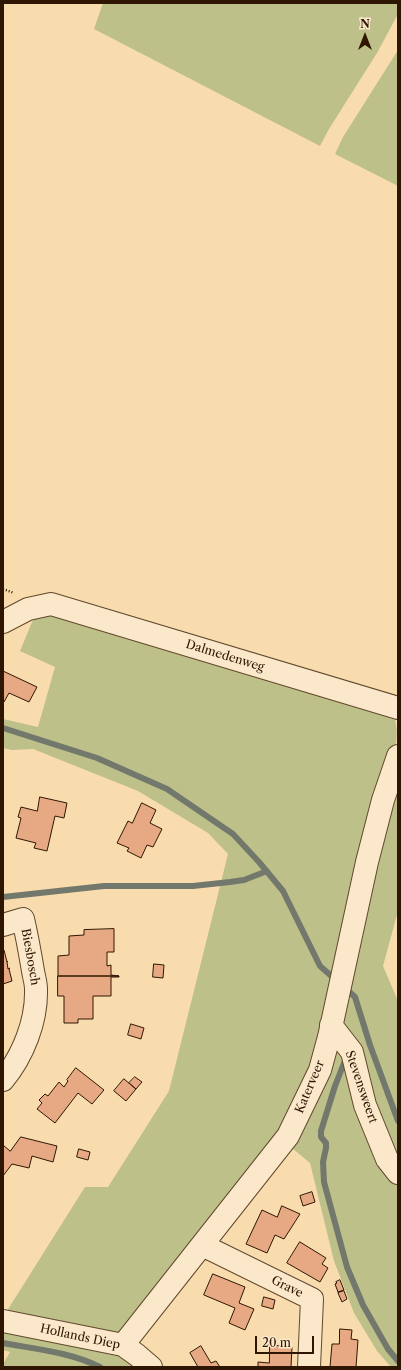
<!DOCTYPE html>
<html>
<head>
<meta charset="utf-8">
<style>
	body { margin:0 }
	#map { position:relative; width:401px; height:1370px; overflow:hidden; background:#f9dcae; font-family:"Libre Caslon Text",serif }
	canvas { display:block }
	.frame { position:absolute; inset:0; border:4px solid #2e1602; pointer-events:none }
	.north { position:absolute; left:345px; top:16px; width:40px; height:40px; -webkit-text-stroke:3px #fbe8ca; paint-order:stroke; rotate:0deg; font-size:11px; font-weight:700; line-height:16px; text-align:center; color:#2e1602 }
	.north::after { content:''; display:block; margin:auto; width:14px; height:18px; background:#2e1602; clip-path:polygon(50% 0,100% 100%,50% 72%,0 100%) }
	.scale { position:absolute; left:255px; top:1336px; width:59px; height:18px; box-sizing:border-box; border:2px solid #2e1602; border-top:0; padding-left:5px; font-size:12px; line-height:14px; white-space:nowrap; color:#2e1602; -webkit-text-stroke:3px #fbe8ca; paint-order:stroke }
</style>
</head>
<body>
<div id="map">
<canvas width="401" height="1370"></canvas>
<div class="frame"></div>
<div class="north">N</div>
<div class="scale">20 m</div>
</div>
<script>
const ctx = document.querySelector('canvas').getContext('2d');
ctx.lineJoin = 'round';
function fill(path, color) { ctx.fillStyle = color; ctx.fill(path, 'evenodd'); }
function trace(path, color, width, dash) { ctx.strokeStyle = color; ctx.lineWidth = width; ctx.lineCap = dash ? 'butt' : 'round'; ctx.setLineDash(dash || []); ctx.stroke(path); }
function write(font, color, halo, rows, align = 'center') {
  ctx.font = font + ' "Libre Caslon Text",serif'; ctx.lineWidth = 3; ctx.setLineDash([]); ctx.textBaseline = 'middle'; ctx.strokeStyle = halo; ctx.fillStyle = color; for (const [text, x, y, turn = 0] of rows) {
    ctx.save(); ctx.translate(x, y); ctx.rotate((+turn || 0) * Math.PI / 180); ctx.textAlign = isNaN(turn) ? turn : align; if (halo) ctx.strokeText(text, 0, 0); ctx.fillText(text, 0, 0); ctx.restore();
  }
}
const green = new Path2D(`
	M 103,3 L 398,3 L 398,14 L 377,53 L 329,129 L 320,146 L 94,29 Z
	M 398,50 L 398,186 L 335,154 L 343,137 Z
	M 37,610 L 394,716 C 401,739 393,757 385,778 L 323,1047 L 289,1124 L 123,1337 L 5,1314 L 85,1187 L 108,1187 L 169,1091 L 228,854 L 208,833 L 138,791 L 33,749 L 12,750 L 3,748 L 3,719 L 38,727 L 55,667 L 20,651 Z
	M 398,773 L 398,911 L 383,966 L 398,1001 L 398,1367 L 391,1367 L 377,1351 L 354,1313 L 334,1261 L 310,1163 L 287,1144 Z
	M 3,1329 L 116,1352 L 138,1367 L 3,1367 L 3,1364 L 10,1352 L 3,1350 Z`);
const stream = new Path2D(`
	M 3,728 L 97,758 L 167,789 L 233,834 L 259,862 L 283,891 L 320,966 L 337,981
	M 3,897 L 104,886 L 193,886 L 230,882 L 244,880 L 267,871
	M 344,987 L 355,997 L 370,1045 L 398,1121
	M 346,1058 L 335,1086 L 321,1131 L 321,1137 L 326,1143 L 326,1148 L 323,1162 L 324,1182 L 347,1267 L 363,1305 L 388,1349 L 398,1361
	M 3,1343 C 35,1349 70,1352 100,1367`);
const building = new Path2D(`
	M 3,671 L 37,687 L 29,702 L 9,693 L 4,702 L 3,702 Z
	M 40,797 L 67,803 L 64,818 L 55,816 L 47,851 L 34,848 L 36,843 L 16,838 L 21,818 L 18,817 L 21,807 L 37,811 Z
	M 142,803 L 156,810 L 150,823 L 162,829 L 153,847 L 147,845 L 141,858 L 127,851 L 129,848 L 117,843 L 128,821 L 132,823 Z
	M 114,929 L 114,952 L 107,952 L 107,966 L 111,965 L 111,975 L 119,976 L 58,976 L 58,956 L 69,955 L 69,936 L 84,935 L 84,930 Z
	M 3,950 L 4,950 L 7,962 L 8,961 L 7,962 L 8,969 L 10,968 L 9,969 L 12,981 L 3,984 Z
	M 154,964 L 164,965 L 163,978 L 153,977 Z
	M 58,976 L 119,976 L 119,977 L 111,977 L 111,996 L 93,996 L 93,1019 L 78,1019 L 78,1023 L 64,1023 L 64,996 L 58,996 Z
	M 131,1024 L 144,1028 L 141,1039 L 128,1035 Z
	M 76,1068 L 104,1090 L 92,1104 L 78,1093 L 55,1123 L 37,1109 L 42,1103 L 39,1100 L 45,1094 L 48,1096 L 59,1082 L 64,1087 L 68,1081 L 67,1080 Z
	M 135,1077 L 142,1082 L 136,1089 L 129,1083 Z
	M 124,1079 L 136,1089 L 126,1101 L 114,1091 Z
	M 21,1137 L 57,1146 L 53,1162 L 32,1156 L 29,1168 L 12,1164 L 3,1176 L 3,1145 L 10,1151 Z
	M 79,1149 L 90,1152 L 88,1160 L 77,1157 Z
	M 312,1192 L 315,1202 L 303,1206 L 300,1196 Z
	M 282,1206 L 300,1214 L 284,1239 L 275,1235 L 267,1253 L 246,1244 L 262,1210 L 277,1217 Z
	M 300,1242 L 326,1258 L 322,1264 L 328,1268 L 320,1282 L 287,1263 Z
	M 213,1274 L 245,1287 L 239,1303 L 254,1309 L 245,1330 L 229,1323 L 235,1308 L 204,1295 Z
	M 340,1280 L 344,1290 L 338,1292 L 335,1284 L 337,1283 L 336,1282 Z
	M 344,1291 L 347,1299 L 342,1302 L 338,1293 Z
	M 264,1297 L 275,1300 L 273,1309 L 262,1306 Z
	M 340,1329 L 352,1330 L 351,1339 L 358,1340 L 356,1367 L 330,1367 L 332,1344 L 339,1344 Z
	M 270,1345 L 292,1347 L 291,1367 L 258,1367 L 258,1362 L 269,1363 Z
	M 201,1346 L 211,1363 L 216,1361 L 220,1367 L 198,1367 L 190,1353 Z`);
const path = new Path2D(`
	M 3,589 L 14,593`);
const minor = new Path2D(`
	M 3,622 L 28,609 L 51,604 L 398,708
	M 3,925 L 23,919 C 27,936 30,953 33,971 C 34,977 36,983 36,989 C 37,1021 23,1056 3,1080
	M 331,1025 L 352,1052 L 365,1105 L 387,1159 L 398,1173
	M 202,1245 L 312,1299 L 309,1367
	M 3,1321 L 123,1345 L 137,1355 L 151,1367
	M 123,1345 L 288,1136 L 320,1070 L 329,1037 L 367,862 L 383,800 L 398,756`);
const streetNames = [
	["Dalmedenweg",225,656,17],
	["Biesbosch",30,957,80],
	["Katerveer",310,1087,-67],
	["Stevensweert",361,1087,71],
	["Grave",287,1287,26],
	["Hollands Diep",80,1337,12]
];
fill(green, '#bec08a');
trace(stream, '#73786d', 6);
fill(building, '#e7a984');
trace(building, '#2e1602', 1);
trace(minor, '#61482d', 24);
trace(path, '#2e1602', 2.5, [1, 2]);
trace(minor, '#fbe8ca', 22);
write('12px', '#2e1602', '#fbe8ca', streetNames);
</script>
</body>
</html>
